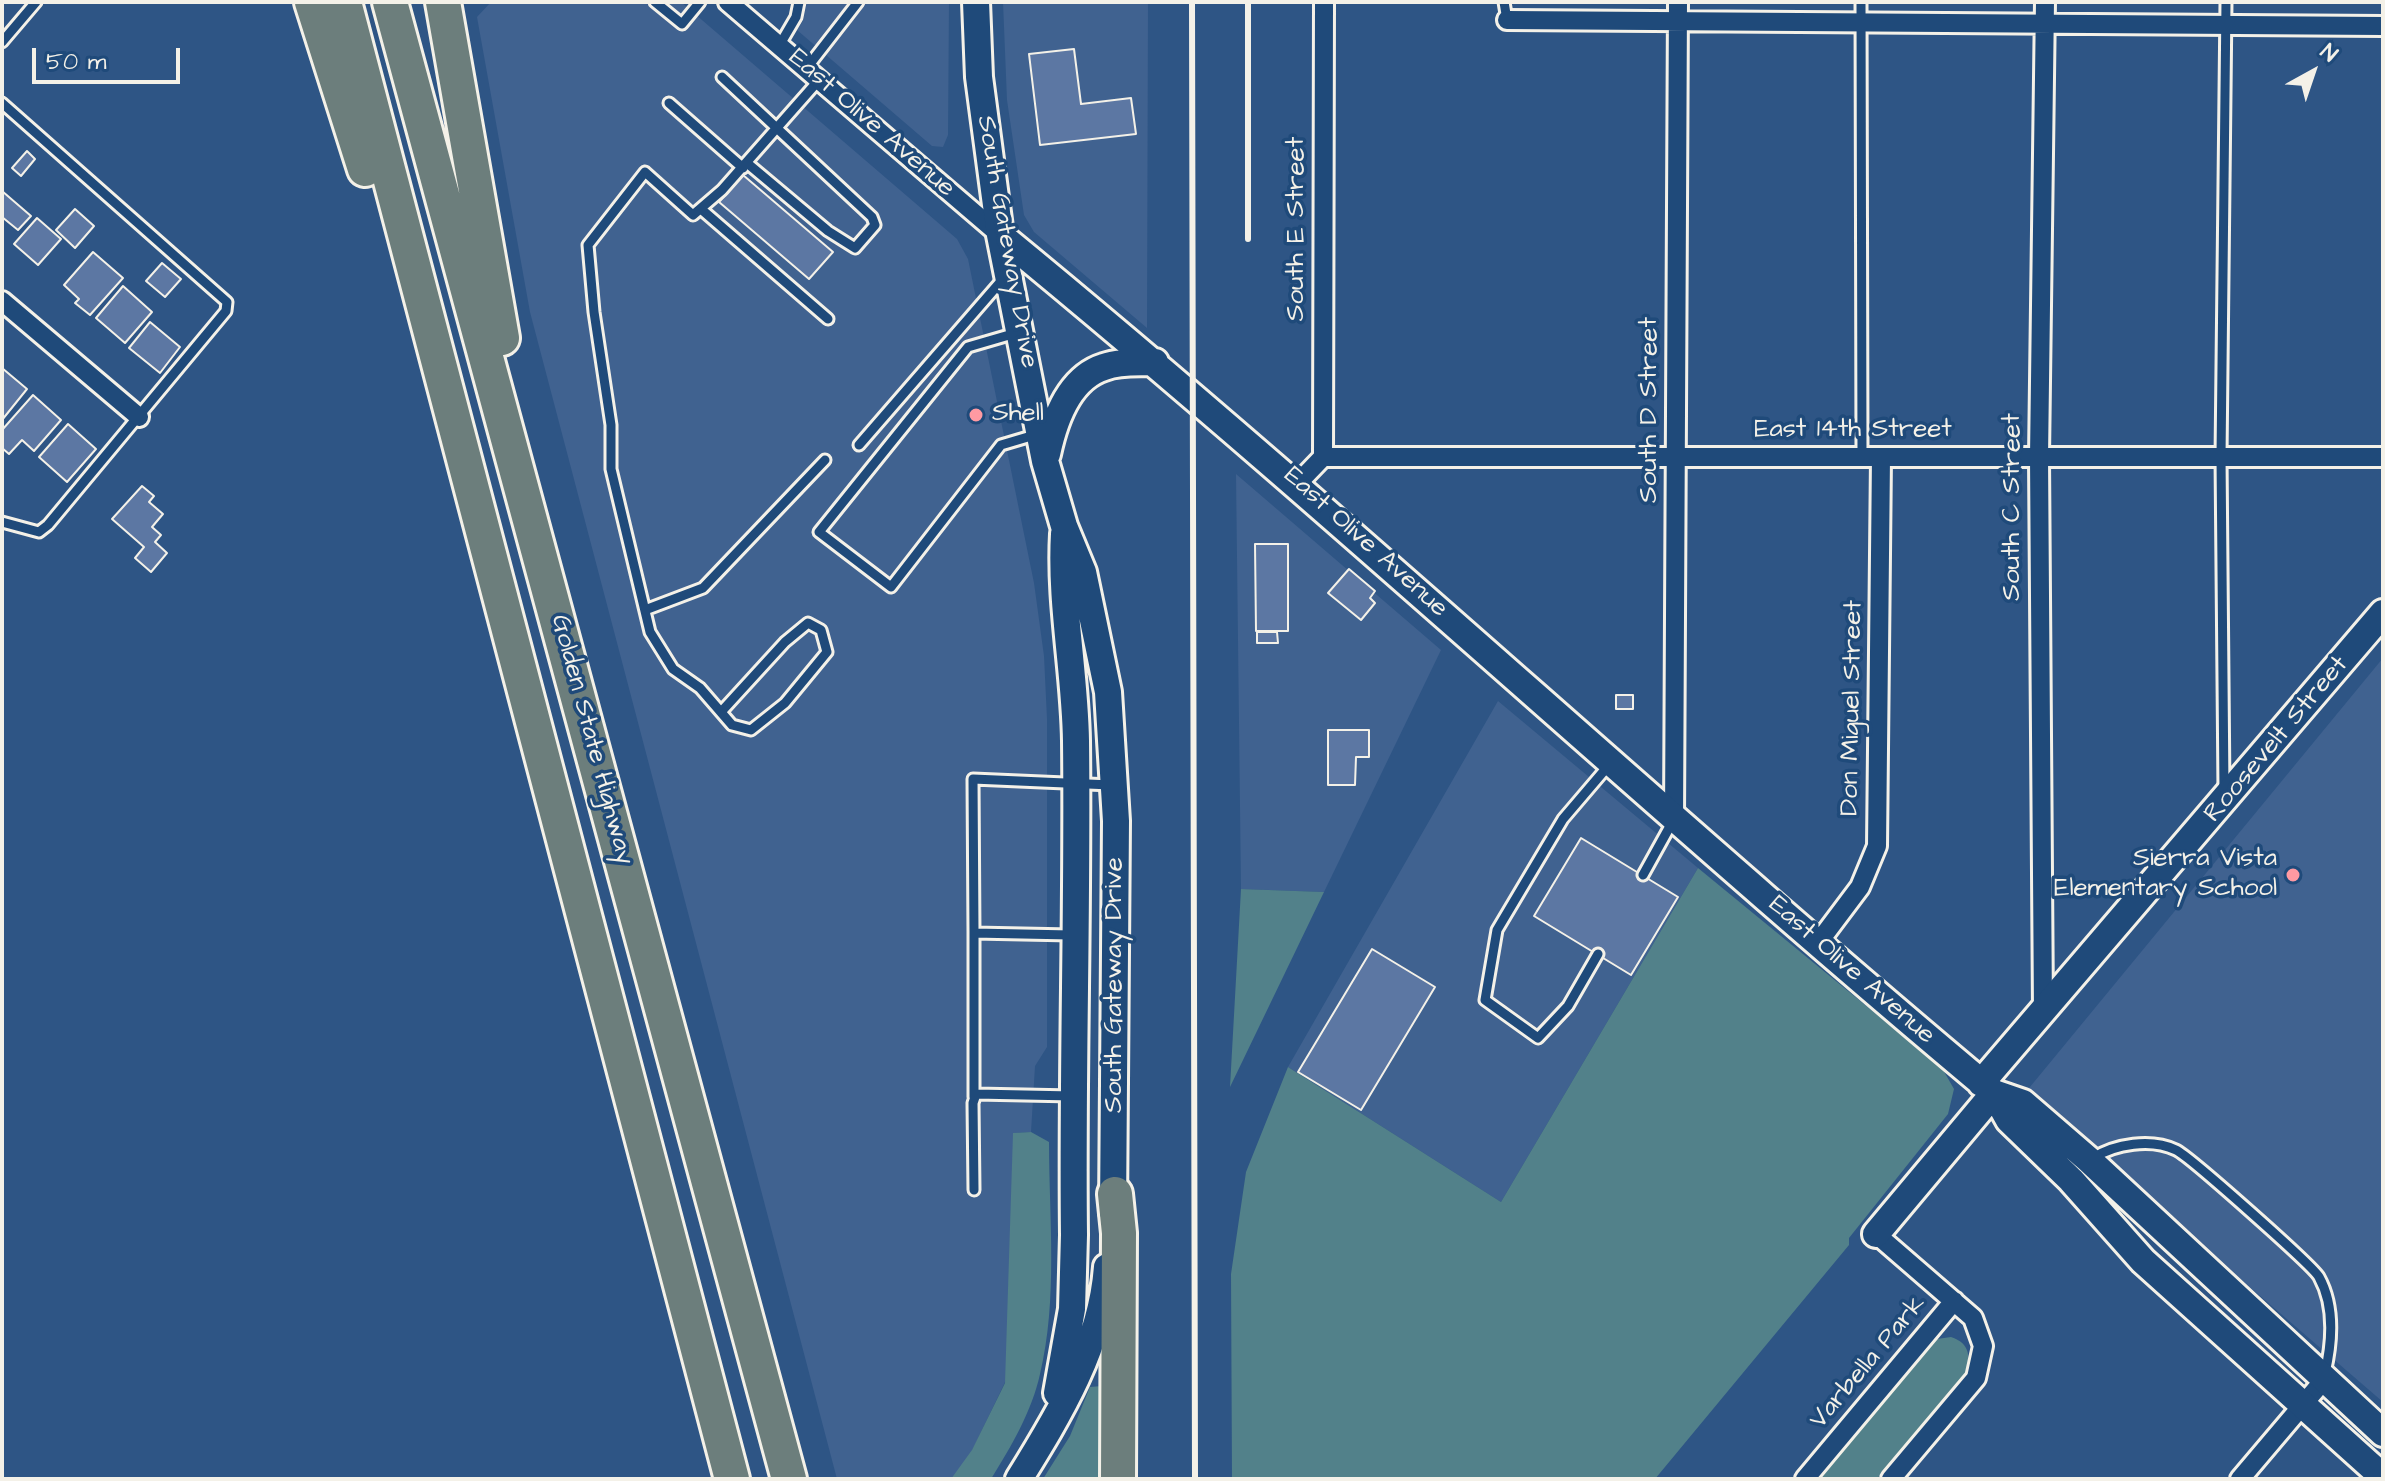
<!DOCTYPE html>
<html>
<head>
<meta charset="utf-8">
<style>
	body { margin:0 }
	#map { position:relative; width:2385px; height:1481px; overflow:hidden; background:#2e5585; font-family:"Architects Daughter",sans-serif }
	canvas { display:block }
	.frame { position:absolute; inset:0; border:4px solid #f4f1e8; pointer-events:none }
	.north { position:absolute; left:2273px; top:32px; width:80px; height:80px; -webkit-text-stroke:6px #1f4a7a; paint-order:stroke; rotate:40deg; font-size:22px; font-weight:700; line-height:32px; text-align:center; color:#f4f1e8 }
	.north::after { content:''; display:block; margin:auto; width:28px; height:36px; background:#f4f1e8; clip-path:polygon(50% 0,100% 100%,50% 72%,0 100%) }
	.scale { position:absolute; left:32px; top:48px; width:148px; height:36px; box-sizing:border-box; border:4px solid #f4f1e8; border-top:0; padding-left:10px; font-size:24px; line-height:28px; white-space:nowrap; color:#f4f1e8; -webkit-text-stroke:6px #1f4a7a; paint-order:stroke }
</style>
</head>
<body>
<div id="map">
<canvas width="2385" height="1481"></canvas>
<div class="frame"></div>
<div class="north">N</div>
<div class="scale">50 m</div>
</div>
<script>
const ctx = document.querySelector('canvas').getContext('2d');
ctx.lineJoin = 'round';
function fill(path, color) { ctx.fillStyle = color; ctx.fill(path, 'evenodd'); }
function trace(path, color, width, dash) { ctx.strokeStyle = color; ctx.lineWidth = width; ctx.lineCap = dash ? 'butt' : 'round'; ctx.setLineDash(dash || []); ctx.stroke(path); }
function write(font, color, halo, rows, align = 'center') {
  ctx.font = font + ' "Architects Daughter",sans-serif'; ctx.lineWidth = 7; ctx.setLineDash([]); ctx.textBaseline = 'middle'; ctx.strokeStyle = halo; ctx.fillStyle = color; for (const [text, x, y, turn = 0] of rows) {
    ctx.save(); ctx.translate(x, y); ctx.rotate((+turn || 0) * Math.PI / 180); ctx.textAlign = isNaN(turn) ? turn : align; if (halo) ctx.strokeText(text, 0, 0); ctx.fillText(text, 0, 0); ctx.restore();
  }
}
const built = new Path2D(`
	M 491,2 L 681,2 L 957,239 L 968,259 L 1034,583 L 1044,656 L 1047,719 L 1047,1047 L 1035,1066 L 1031,1132 L 1014,1133 L 1007,1378 L 970,1455 L 952,1479 L 837,1479 L 530,312 L 477,17 Z
	M 807,2 L 949,2 L 948,135 L 943,147 L 932,146 L 797,30 L 803,21 Z
	M 1003,2 L 1148,2 L 1147,328 L 1034,232 L 1024,215 L 1007,100 Z
	M 1236,474 L 1441,650 L 1324,892 L 1241,889 Z
	M 2383,658 L 2383,1402 L 2025,1093 Z
	M 1498,701 L 1698,868 L 1501,1202 L 1288,1067 Z`);
const green = new Path2D(`
	M 1698,868 L 1942,1068 L 1954,1089 L 1948,1114 L 1849,1238 L 1849,1245 L 1655,1479 L 1232,1479 L 1231,1274 L 1246,1172 L 1288,1067 L 1501,1202 Z
	M 1241,889 L 1324,892 L 1230,1087 Z
	M 1031,1132 L 1049,1142 C 1049,1217 1058,1300 1040,1374 C 1032,1411 1011,1447 991,1479 L 951,1479 L 972,1450 L 1005,1383 L 1013,1133 Z
	M 1951,1337 C 1970,1343 1972,1358 1964,1375 L 1877,1479 L 1816,1479 L 1928,1346 L 1937,1339 Z
	M 1102,1386 L 1101,1479 L 1043,1479 L 1070,1436 L 1090,1387 Z`);
const building = new Path2D(`
	M 1074,49 L 1081,104 L 1131,98 L 1136,134 L 1040,145 L 1029,54 Z
	M 27,151 L 35,159 L 21,176 L 12,168 Z
	M 743,175 L 833,252 L 809,279 L 719,202 Z
	M 2,191 L 31,216 L 18,230 L 2,217 Z
	M 75,209 L 94,226 L 75,248 L 56,230 Z
	M 37,218 L 61,239 L 38,265 L 14,244 Z
	M 93,252 L 123,278 L 90,315 L 75,303 L 79,299 L 64,285 Z
	M 162,263 L 181,279 L 165,297 L 146,281 Z
	M 123,286 L 152,312 L 125,343 L 96,318 Z
	M 150,322 L 180,347 L 160,373 L 129,348 Z
	M 2,368 L 27,389 L 2,420 Z
	M 33,395 L 61,420 L 34,451 L 22,440 L 9,454 L 2,448 L 2,430 Z
	M 68,424 L 96,449 L 67,482 L 39,457 Z
	M 142,486 L 154,496 L 149,502 L 163,514 L 152,527 L 161,535 L 155,542 L 167,553 L 151,572 L 135,558 L 144,547 L 112,519 Z
	M 1255,544 L 1288,544 L 1288,631 L 1256,631 Z
	M 1349,569 L 1375,591 L 1370,598 L 1375,603 L 1361,620 L 1328,593 Z
	M 1257,632 L 1277,632 L 1278,643 L 1257,643 Z
	M 1616,695 L 1633,695 L 1633,709 L 1616,709 Z
	M 1328,730 L 1369,730 L 1369,757 L 1356,757 L 1355,785 L 1328,785 Z
	M 1581,838 L 1678,897 L 1631,975 L 1534,916 Z
	M 1372,949 L 1435,987 L 1361,1110 L 1298,1072 Z`);
const lane = new Path2D(`
	M 655,2 L 682,24 L 700,2
	M 1504,2 L 1507,20
	M 1861,2 L 1862,457
	M 2,42 L 36,2
	M 779,46 L 796,17 L 799,2
	M 806,69 L 858,2
	M 722,77 L 872,217 L 875,225 L 855,248 L 828,231 L 747,163
	M 2,103 L 227,302 L 226,311 L 48,525 L 39,532 L 2,522
	M 669,103 L 743,168
	M 701,209 L 828,319
	M 1016,333 L 968,347 L 819,532 L 891,587 L 1001,445 L 1038,434
	M 859,445 L 1003,279
	M 645,610 L 703,588 L 825,460
	M 721,712 L 785,642 L 808,623 L 821,630 L 827,652 L 785,703 L 751,730 L 732,725 L 700,688 L 673,669 L 650,632 L 611,469 L 611,425 L 594,312 L 588,245 L 645,172 L 693,215 L 722,190 L 819,80
	M 2224,791 L 2221,457 L 2226,2
	M 1643,875 L 1674,819
	M 974,933 L 974,1097
	M 1071,935 L 974,933 L 973,779 L 1111,785
	M 1598,954 L 1568,1006 L 1538,1038 L 1485,1000 L 1497,930 L 1563,819 L 1609,765
	M 2093,1158 C 2115,1144 2151,1138 2176,1150 C 2189,1156 2313,1266 2319,1277 C 2335,1306 2332,1343 2325,1373
	M 974,1190 L 973,1103 L 976,1094 L 1073,1096`);
const street = new Path2D(`
	M 728,2 L 1000,235
	M 1507,20 L 2383,26
	M 2,301 L 139,417
	M 1323,457 L 2383,457
	M 1323,457 L 1324,2
	M 1298,483 L 1323,457
	M 1674,819 L 1678,2
	M 1818,943 L 1860,887 L 1877,846 L 1881,457
	M 2043,1012 L 2039,457 L 2045,2
	M 1876,1234 L 1973,1318 L 1983,1346 L 1976,1378 L 1891,1479
	M 1805,1479 L 1954,1301
	M 2240,1479 L 2323,1381`);
const secondary = new Path2D(`
	M 976,2 L 979,77 L 1000,235 L 1045,461 L 1064,526 L 1083,572 L 1108,692 L 1116,821 L 1113,1212
	M 1000,235 C 1339,513 1658,812 1994,1093 L 2009,1120 L 2071,1180 L 2143,1261 L 2383,1477
	M 1047,454 C 1054,421 1069,378 1104,367 C 1120,361 1138,363 1155,362
	M 1981,1083 L 2383,613
	M 1994,1093 L 2023,1103 L 2089,1160 L 2383,1433
	M 1876,1234 L 1994,1093
	M 1057,1393 L 1072,1309 L 1074,1235 C 1072,1070 1078,906 1076,741 C 1075,672 1060,603 1064,534
	M 1019,1479 C 1060,1413 1101,1346 1107,1267`);
const highway = new Path2D(`
	M 312,2 L 365,169
	M 344,2 L 732,1479
	M 390,2 L 789,1479
	M 443,2 L 502,338
	M 1115,1194 L 1119,1233 L 1118,1479`);
const rail = new Path2D(`
	M 1192,2 L 1195,1479
	M 1248,2 L 1248,239`);
const markers = [
	[976,415,8,"#ff9aa2"],
	[2293,875,8,"#ff9aa2"]
];
const streetNames = [
	["East Olive Avenue",871,124,41],
	["South E Street",1298,229,-90],
	["South Gateway Drive",1006,242,80],
	["South D Street",1651,410,-90],
	["East 14th Street",1853,431],
	["South C Street",2014,507,-90],
	["East Olive Avenue",1365,543,42],
	["Don Miguel Street",1853,708,-89],
	["Golden State Highway",591,740,75],
	["Roosevelt Street",2277,740,-50],
	["East Olive Avenue",1851,971,41],
	["South Gateway Drive",1116,985,-90],
	["Varbella Park",1869,1363,-50]
];
const poiNames = [
	["Shell",992,415],
	["Sierra Vista",2277,860,"right"],
	["Elementary School",2277,890,"right"]
];
fill(built, '#406290');
fill(green, '#52818a');
fill(building, '#5c77a3');
trace(building, '#f4f1e8', 2);
trace(lane, '#f4f1e8', 15);
trace(street, '#f4f1e8', 24);
trace(secondary, '#f4f1e8', 32);
trace(highway, '#f4f1e8', 40);
trace(lane, '#1f4a7a', 9);
trace(street, '#1f4a7a', 18);
trace(secondary, '#1f4a7a', 26);
trace(highway, '#6c7e7c', 34);
trace(rail, '#f4f1e8', 6);
for (const [x, y, r, color] of markers) { const dot = new Path2D(); dot.arc(x, y, r, 0, 2 * Math.PI); ctx.fillStyle = color; ctx.fill(dot); trace(dot, '#1f4a7a', 3); }
write('26px', '#f4f1e8', '#1f4a7a', streetNames);
write('26px', '#f4f1e8', '#1f4a7a', poiNames, 'left');
</script>
</body>
</html>
